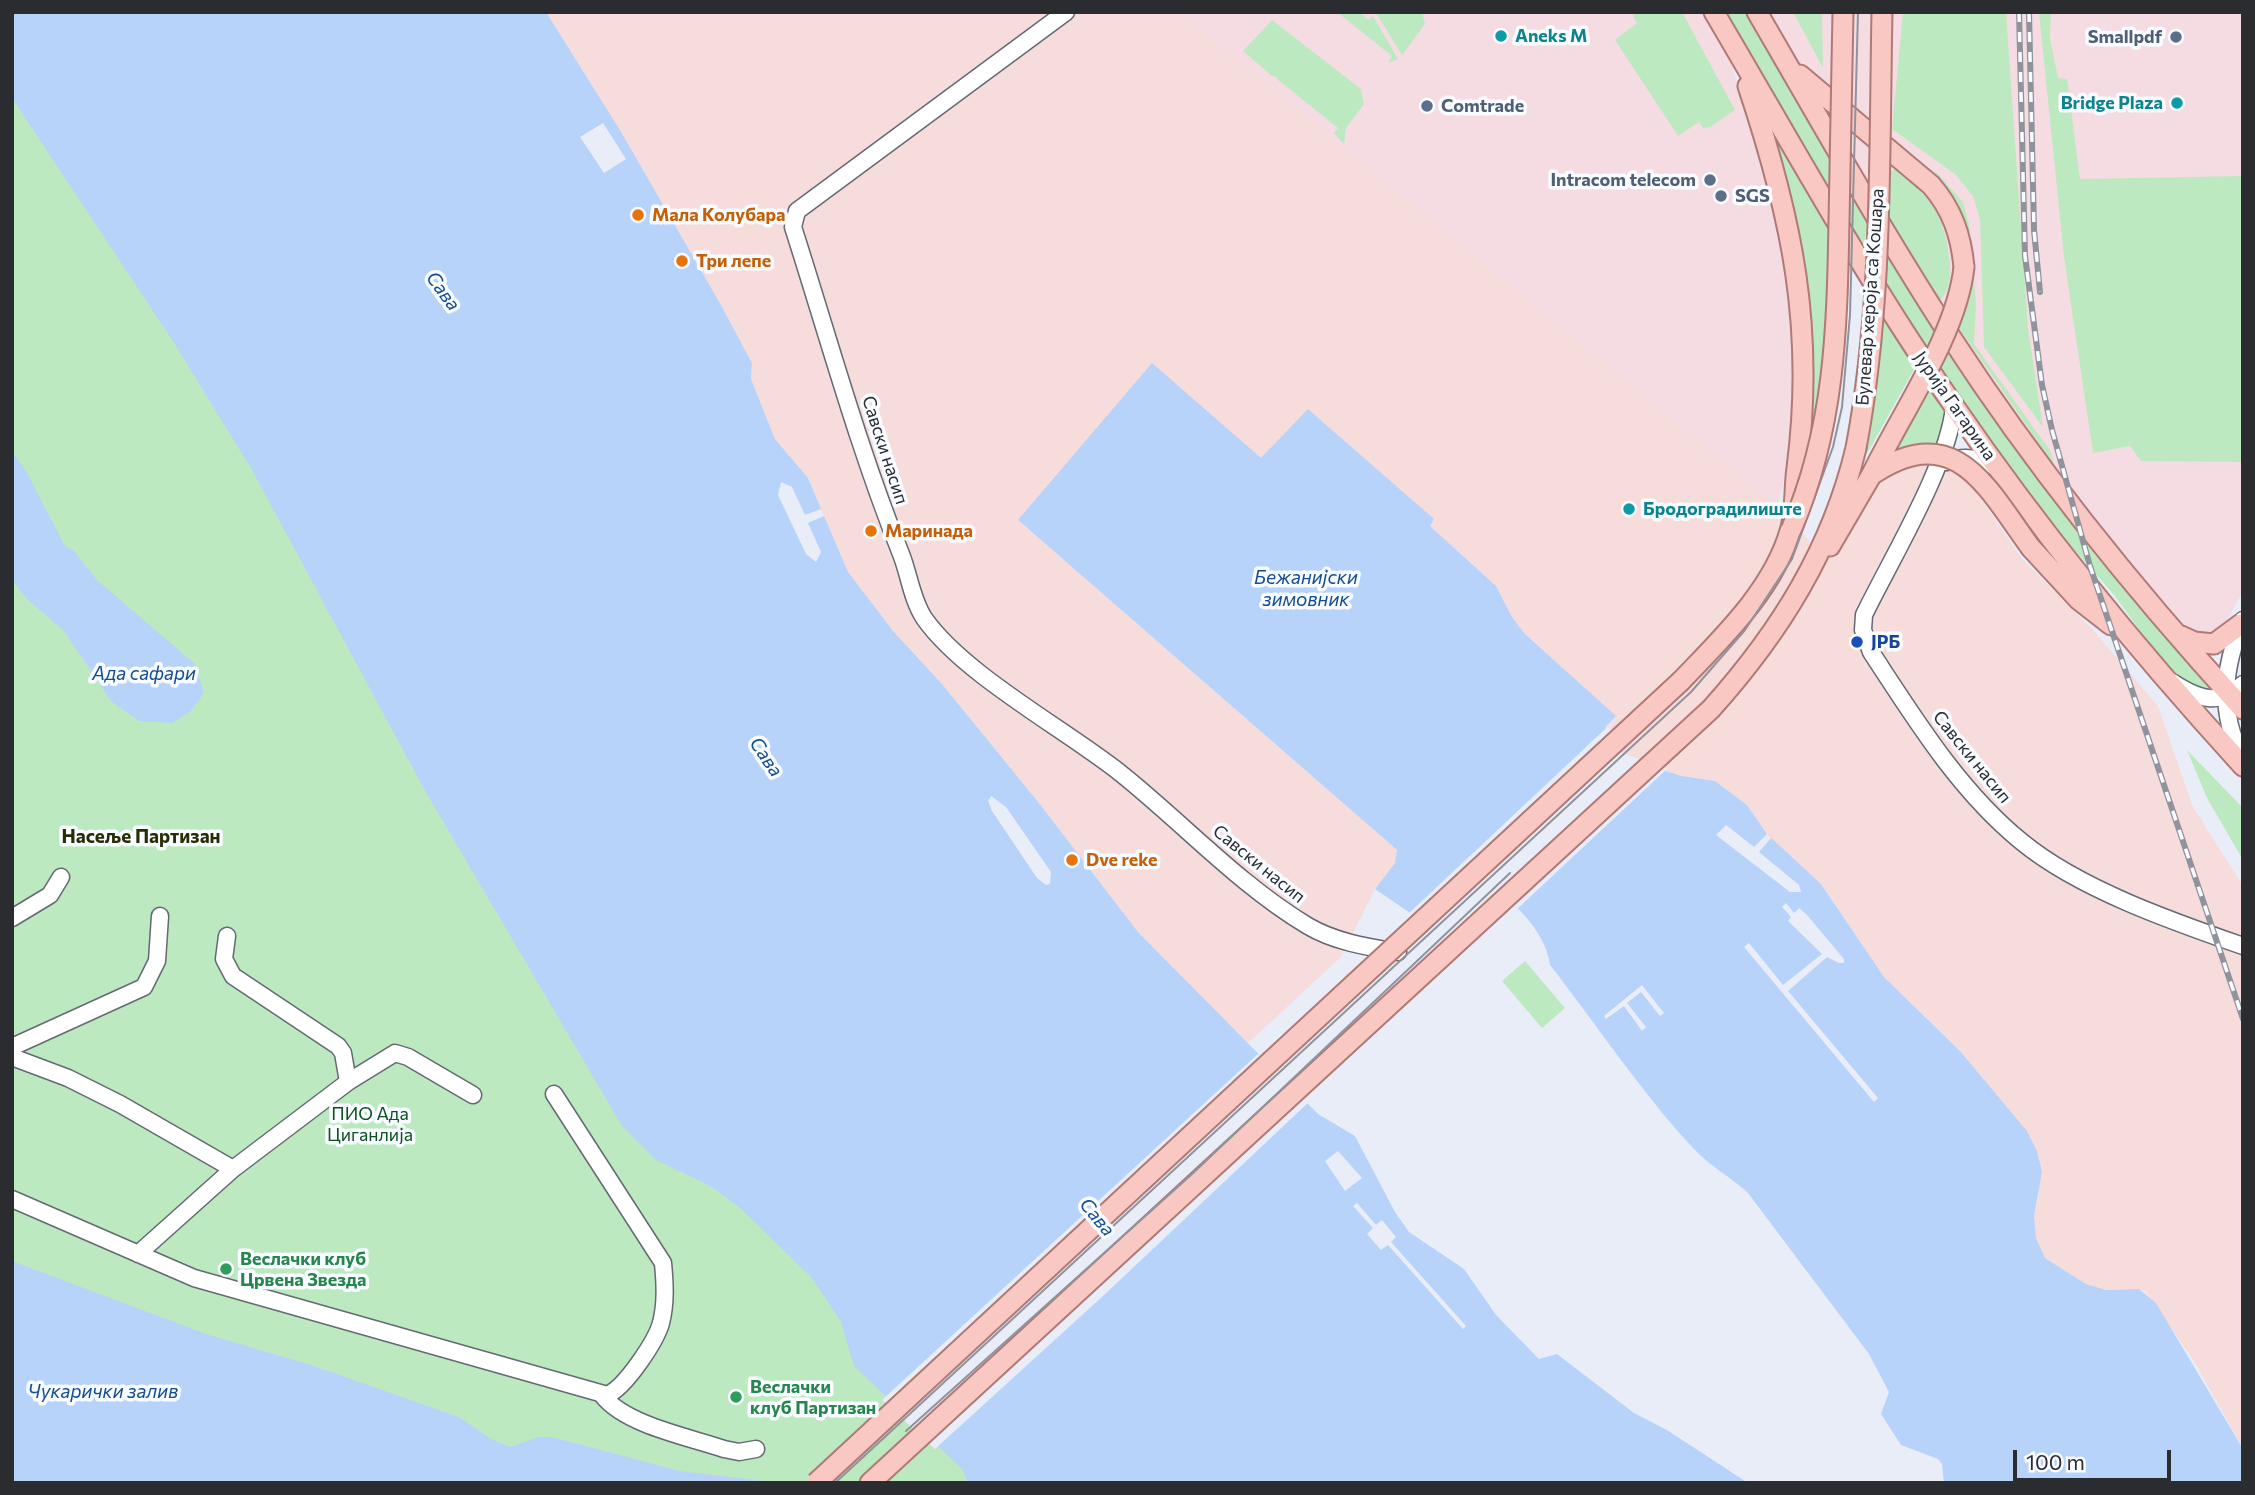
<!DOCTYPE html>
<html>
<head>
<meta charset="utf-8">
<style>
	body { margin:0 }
	#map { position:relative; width:2255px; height:1495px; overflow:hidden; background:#e8edf8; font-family:Commissioner,sans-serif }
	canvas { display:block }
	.frame { position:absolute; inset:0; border:14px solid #2a2c30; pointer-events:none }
	.scale { position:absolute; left:2013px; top:1450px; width:158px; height:32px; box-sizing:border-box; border:4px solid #2a2c30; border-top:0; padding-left:9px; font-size:21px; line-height:24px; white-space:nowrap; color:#2a2c30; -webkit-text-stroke:5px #f8fbff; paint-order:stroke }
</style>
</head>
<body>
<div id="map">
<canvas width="2255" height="1495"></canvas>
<div class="frame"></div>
<div class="scale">100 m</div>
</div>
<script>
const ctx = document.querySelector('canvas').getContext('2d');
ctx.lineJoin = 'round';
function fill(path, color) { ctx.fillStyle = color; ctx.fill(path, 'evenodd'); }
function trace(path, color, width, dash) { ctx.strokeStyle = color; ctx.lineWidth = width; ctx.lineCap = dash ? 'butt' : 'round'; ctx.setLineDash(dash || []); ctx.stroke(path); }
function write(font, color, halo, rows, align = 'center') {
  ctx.font = font + ' Commissioner,sans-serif'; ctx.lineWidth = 7; ctx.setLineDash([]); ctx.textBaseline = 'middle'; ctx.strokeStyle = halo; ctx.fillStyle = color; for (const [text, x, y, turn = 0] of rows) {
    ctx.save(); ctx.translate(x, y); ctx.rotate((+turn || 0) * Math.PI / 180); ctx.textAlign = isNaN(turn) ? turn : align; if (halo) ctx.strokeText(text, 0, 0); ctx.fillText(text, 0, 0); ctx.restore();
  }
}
const commercial = new Path2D(`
	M 1181,12 L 1702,12 L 1729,58 L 1785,227 L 1796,310 L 1795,385 L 1791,450 L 1777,511 L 1760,491 Z
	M 1763,12 L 2243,12 L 2243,591 L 2224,626 L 2212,635 L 2200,636 L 2188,630 L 2067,488 L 2011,412 L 1911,261 Z`);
const industrial = new Path2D(`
	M 546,12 L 1181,12 L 1760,491 L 1806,537 L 1825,561 L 1842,528 L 1889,471 L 1935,455 L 1969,481 L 2022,559 L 2093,630 L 2158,706 L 2192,805 L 2243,886 L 2243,1449 L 2194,1361 L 2146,1292 L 2139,1289 L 2106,1290 L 2086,1284 L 2045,1258 L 2036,1238 L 2034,1216 L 2039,1195 L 2027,1131 L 1960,1051 L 1884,977 L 1824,888 L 1767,834 L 1747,805 L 1715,781 L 1682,776 L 1611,754 L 1602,744 L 1606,725 L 1615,716 L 1525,634 L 1512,617 L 1496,586 L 1430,526 L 1434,520 L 1309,410 L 1261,459 L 1018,520 L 1397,850 L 1395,863 L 1375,889 L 1341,957 L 1247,1044 L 1138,932 L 1039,803 L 942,684 L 894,632 L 848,572 L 808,478 L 775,439 L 751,379 L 752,363 L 721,305 L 620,130 Z`);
const green = new Path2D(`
	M 12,12 L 45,12 L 1049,1483 L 12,1483 Z
	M 1337,12 L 1360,12 L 1368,20 L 1373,16 L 1398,59 L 1388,63 L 1392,56 Z
	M 1422,12 L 1425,24 L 1402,55 L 1376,13 Z
	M 1636,12 L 1682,12 L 1735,110 L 1710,127 L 1703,128 L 1699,122 L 1678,136 L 1615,40 L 1637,23 L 1633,16 Z
	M 1722,12 L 1747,12 L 2008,439 L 2212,692 C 2171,687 2138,624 2113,594 C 2078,552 2039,514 2007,470 C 1903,323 1814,167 1722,12 Z
	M 1793,12 L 1822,12 L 1823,68 Z
	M 1903,12 L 2006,12 L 2028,329 L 2043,427 L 1984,347 L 1980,220 L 1973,196 L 1955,174 L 1892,129 Z
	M 2039,12 L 2051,12 L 2050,38 L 2058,78 L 2067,79 L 2080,179 L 2243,176 L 2243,462 L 2141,461 L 2130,446 L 2093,453 L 2064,257 Z
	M 1272,20 L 1361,89 L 1364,104 L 1346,128 L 1344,144 L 1334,133 L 1338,128 L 1277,79 L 1278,77 L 1272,76 L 1243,51 Z
	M 1761,105 L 1829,220 L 1825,374 L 1808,450 L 1810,342 Z
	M 1898,149 L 1938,174 L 1963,202 L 1969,224 L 1976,302 L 1974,344 L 2051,452 L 2054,465 L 1959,328 L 1967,301 L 1965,246 Z
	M 1897,169 C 1933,199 1946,219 1950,265 C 1951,277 1949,292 1940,300 L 1889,217 L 1890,171 Z
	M 1885,310 L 1918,362 L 1867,454 Z
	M 1931,380 L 1950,411 L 1937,447 L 1889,457 Z
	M 2187,750 L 2243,808 L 2243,860 L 2207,798 Z
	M 1525,961 L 1565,1008 L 1542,1028 L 1502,981 Z`);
const water = new Path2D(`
	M 12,12 L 546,12 L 620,130 L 721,305 L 752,363 L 751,379 L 775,439 L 808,478 L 848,572 L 894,632 L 942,684 L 1039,803 L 1138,932 L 1318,1114 L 1355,1136 L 1395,1212 L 1409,1232 L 1464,1269 L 1496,1315 L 1539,1359 L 1557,1354 L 1634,1413 L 1667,1430 L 1748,1483 L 968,1483 L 963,1470 L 854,1366 L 841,1322 L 812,1278 L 739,1207 L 710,1186 L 656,1160 L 622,1126 L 424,789 L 252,470 L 176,346 L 12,98 Z
	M 1152,363 L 1261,458 L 1308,409 L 1434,519 L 1430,526 L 1496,586 L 1512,617 L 1525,634 L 1616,716 L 1606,726 L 1602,744 L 1611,754 L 1682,776 L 1715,781 L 1747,805 L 1767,834 L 1821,884 L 1884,977 L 1960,1051 L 2027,1131 L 2037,1151 L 2042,1172 L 2034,1216 L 2036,1238 L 2045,1258 L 2086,1284 L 2106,1290 L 2139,1289 L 2156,1303 L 2243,1449 L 2243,1483 L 1944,1483 L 1942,1464 L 1938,1459 L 1901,1445 L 1881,1414 L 1889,1392 L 1869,1354 L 1748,1193 C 1731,1177 1711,1167 1695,1150 C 1643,1095 1597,1025 1550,965 C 1546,929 1508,897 1481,877 L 1416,917 L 1375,889 L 1395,863 L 1397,850 L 1018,520 Z
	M 12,452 L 26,471 L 65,546 L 73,550 L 98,581 L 195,664 L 204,693 L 190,712 L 172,723 L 139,721 L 112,702 L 64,631 L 27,599 L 12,580 Z
	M 12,1261 L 206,1334 L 311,1365 L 459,1417 L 491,1439 L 510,1447 L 539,1437 L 552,1437 L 680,1471 L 781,1483 L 12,1483 Z`);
const pier = new Path2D(`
	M 603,123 L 626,159 L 604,173 L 580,137 Z
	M 781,482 L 792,487 L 805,515 L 821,509 L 824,516 L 808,523 L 821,552 L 816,562 L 806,554 L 778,495 Z
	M 1619,716 L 1610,727 L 1606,744 L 1612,750 L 1668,768 L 1515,911 L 1479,880 L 1415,920 L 1407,915 Z
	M 991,796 L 1006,807 L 1051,872 L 1050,884 L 1046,885 L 1037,878 L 992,811 L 988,801 Z
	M 1726,825 L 1754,847 L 1767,834 L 1771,838 L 1759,852 L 1799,885 L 1801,892 L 1790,892 L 1716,835 Z
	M 1786,903 L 1794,913 L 1799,908 L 1807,915 L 1844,959 L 1844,963 L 1839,963 L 1827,957 L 1788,991 L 1878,1098 L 1874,1102 L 1744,947 L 1749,943 L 1783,985 L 1822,954 L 1788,921 L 1791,917 L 1782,907 Z
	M 1642,985 L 1664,1013 L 1660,1016 L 1641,992 L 1627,1003 L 1646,1027 L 1642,1031 L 1624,1006 L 1606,1019 L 1604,1016 Z
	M 1260,1052 L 1310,1101 L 1103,1296 L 935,1449 L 882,1400 Z
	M 1338,1151 L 1362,1178 L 1345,1191 L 1325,1161 Z
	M 1357,1203 L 1376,1225 L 1382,1220 L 1396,1237 L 1391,1242 L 1466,1326 L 1463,1329 L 1388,1245 L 1381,1250 L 1367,1234 L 1373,1228 L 1353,1206 Z`);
const minor = new Path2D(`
	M 1066,12 L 797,211 L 793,227 C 828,336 858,447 901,554 C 909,574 912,600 924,618 C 963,674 1063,728 1119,772 C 1182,822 1238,884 1308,926 C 1335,942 1368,947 1398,952
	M 1954,407 C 1948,466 1891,559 1864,615 L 1863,630 L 1871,652 C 1915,719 1959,791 2022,842 C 2079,889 2174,922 2243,946
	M 1946,462 C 1967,454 1978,459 1998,468
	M 2243,620 C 2223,668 2218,712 2243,759
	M 2172,682 C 2198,699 2219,707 2243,684
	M 12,918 L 50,895 L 61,877
	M 227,936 L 224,959 L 233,976 L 338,1046 L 343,1053 L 348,1082
	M 12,1047 L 144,987 L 157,961 L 160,916
	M 12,1057 L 68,1078 L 120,1104 L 233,1169 L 348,1082 L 395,1053 L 408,1057 L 473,1095
	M 12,1199 L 194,1278 L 607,1395 C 625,1388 656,1341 661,1323 C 666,1303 665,1284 663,1263 L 554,1094
	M 138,1254 L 233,1169
	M 603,1396 C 626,1425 689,1437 724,1449 L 739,1452 L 756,1449`);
const major = new Path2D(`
	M 1714,12 C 1792,144 1866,280 1954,406 C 2041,533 2139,652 2243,766
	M 1757,12 C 1821,122 1883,233 1952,339 C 2038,471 2137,593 2243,709
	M 1800,75 L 1931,185 C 1952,209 1961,235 1964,267
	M 1830,546 L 1872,474
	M 2031,548 L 2079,600 L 2111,625
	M 2181,636 L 2194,642 L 2214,644 L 2241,624
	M 1681,681 C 1722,638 1773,590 1790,531 C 1796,513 1794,488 1797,468 C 1815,328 1792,218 1748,86
	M 870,1483 L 1711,709 C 1780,632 1832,549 1856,448`);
const tram = new Path2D(`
	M 906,1431 L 1191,1175 L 1510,873
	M 835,1483 L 1691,692 L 1745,630 L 1792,559 L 1833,447 L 1842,407 L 1850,315 L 1858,12`);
const rail = new Path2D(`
	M 2019,12 L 2025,256 L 2042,385 L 2052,430 L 2090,566 L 2243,1019
	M 2029,12 L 2034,230 L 2040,292`);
const majorBridge = new Path2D(`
	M 1856,448 C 1883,305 1879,157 1882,12
	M 1872,474 C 1902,412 1957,334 1964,267
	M 1873,474 C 1956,419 1987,488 2031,548
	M 1791,530 C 1835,428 1837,331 1839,221 C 1840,151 1842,82 1843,12
	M 816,1483 L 1681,681`);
const markers = [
	[1501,36,7,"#0f9aa8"],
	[2176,37,7,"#5c6f8a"],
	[2177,103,7,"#0f9aa8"],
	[1427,106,7,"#5c6f8a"],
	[1710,180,7,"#5c6f8a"],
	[1721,196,7,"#5c6f8a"],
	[638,215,7,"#e8710a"],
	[682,261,7,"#e8710a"],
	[1629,509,7,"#0f9aa8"],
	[871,531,7,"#e8710a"],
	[1857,642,7,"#1a4fb4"],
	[1072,860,7,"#e8710a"],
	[226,1269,7,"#2e9e5b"],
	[736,1397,7,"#2e9e5b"]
];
const cultureNames = [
	["Aneks M",1515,36],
	["Bridge Plaza",2163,103,"right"],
	["Бродоградилиште",1643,509]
];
const serviceNames = [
	["Smallpdf",2162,37],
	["Comtrade",1441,106,"left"],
	["Intracom telecom",1696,180],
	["SGS",1735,196,"left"]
];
const foodNames = [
	["Мала Колубара",652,215],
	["Три лепе",696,261],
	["Маринада",885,531],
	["Dve reke",1086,860]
];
const streetNames = [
	["Булевар хероја са Кошара",1870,297,-86],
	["Јурија Гагарина",1955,406,55],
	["Савски насип",885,450,72],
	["Савски насип",1972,757,51],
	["Савски насип",1259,864,39]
];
const transitNames = [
	["ЈРБ",1871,642]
];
const parkNames = [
	["ПИО Ада",370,1114],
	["Циганлија",370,1135]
];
const leisureNames = [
	["Веслачки клуб",240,1259],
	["Црвена Звезда",240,1280],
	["Веслачки",750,1387],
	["клуб Партизан",750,1408]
];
const waterNames = [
	["Сава",443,291,54],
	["Бежанијски",1306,578],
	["зимовник",1306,600],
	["Ада сафари",144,674],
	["Сава",766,757,56],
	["Сава",1097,1217,50],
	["Чукарички залив",103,1392]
];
const neighbourhoodNames = [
	["Насеље Партизан",141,837]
];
fill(commercial, '#f5dce3');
fill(industrial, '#f7dcdc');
fill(green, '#bde9c0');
fill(water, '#b8d3fa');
fill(pier, '#e8edf8');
trace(minor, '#646972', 19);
trace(major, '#af7976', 23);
trace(minor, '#fff', 16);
trace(major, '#fac8c3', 19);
trace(tram, '#90939b', 2);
trace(rail, '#90939b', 6);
trace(rail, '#f8fbff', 3.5, [10]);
trace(majorBridge, '#af7976', 23, []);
trace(majorBridge, '#fac8c3', 19);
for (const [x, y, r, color] of markers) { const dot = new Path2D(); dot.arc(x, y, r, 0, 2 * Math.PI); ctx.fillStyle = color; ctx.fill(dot); trace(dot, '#f8fbff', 2.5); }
write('bold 18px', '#0d838f', '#f8fbff', cultureNames, 'left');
write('bold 18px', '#4e5e75', '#f8fbff', serviceNames, 'right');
write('bold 18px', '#c56008', '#f8fbff', foodNames, 'left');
write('18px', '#2a2c30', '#f8fbff', streetNames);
write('bold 18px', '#164399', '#f8fbff', transitNames, 'left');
write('18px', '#0c511d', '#f8fbff', parkNames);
write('bold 18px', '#27864d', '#f8fbff', leisureNames, 'left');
write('italic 19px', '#124c94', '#f8fbff', waterNames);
write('bold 19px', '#272d04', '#f8fbff', neighbourhoodNames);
</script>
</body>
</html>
